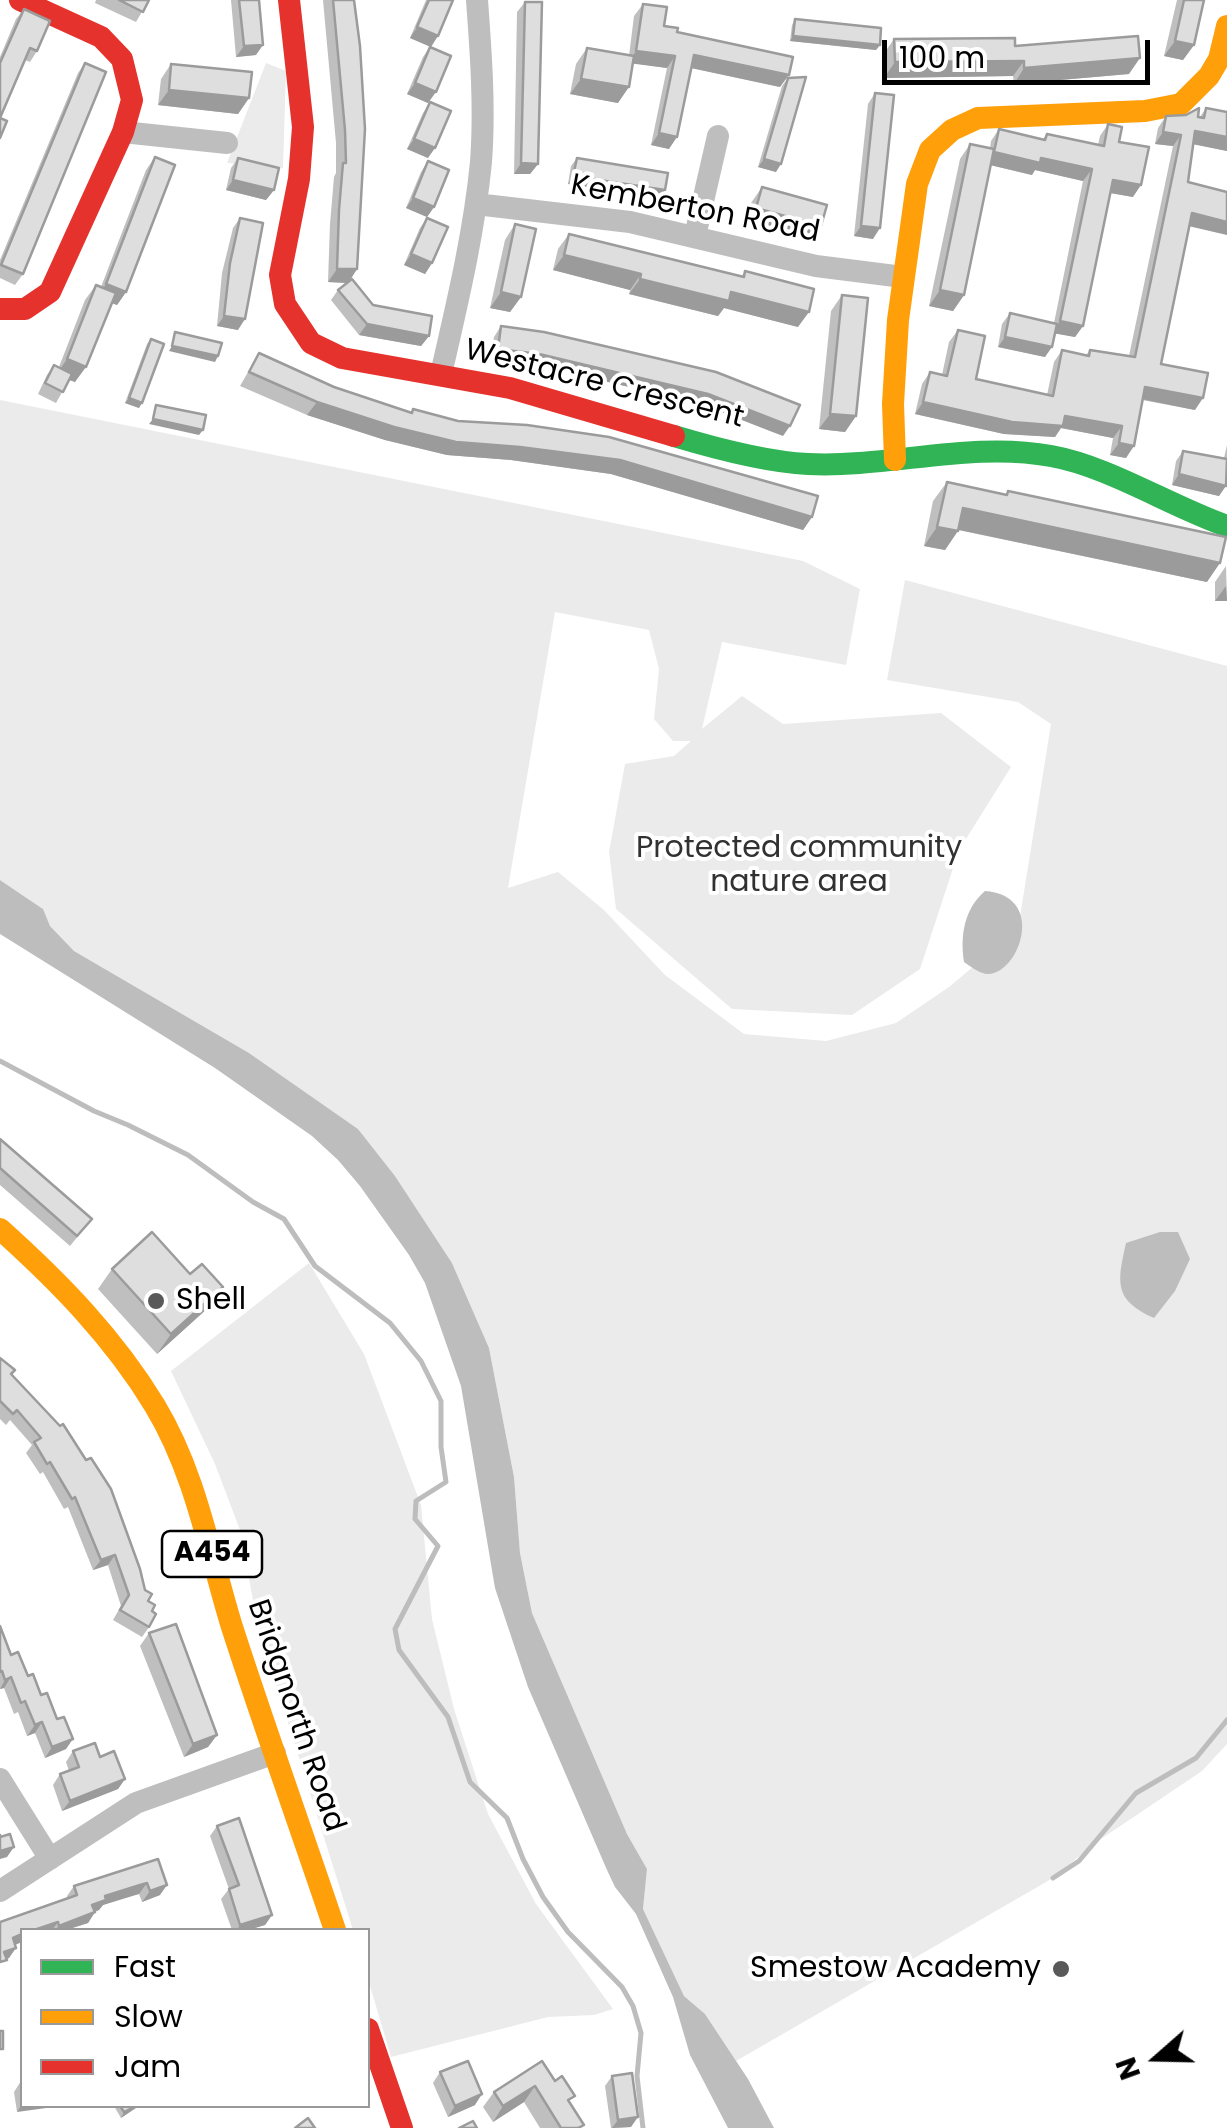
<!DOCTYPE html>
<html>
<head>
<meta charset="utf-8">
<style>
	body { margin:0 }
	#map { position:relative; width:1227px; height:2128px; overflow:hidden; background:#fff; font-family:Poppins,sans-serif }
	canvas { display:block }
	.legend { position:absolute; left:20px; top:1928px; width:350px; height:180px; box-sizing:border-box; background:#fff; border:2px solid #999; margin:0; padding:12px 18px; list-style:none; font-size:30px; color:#000 }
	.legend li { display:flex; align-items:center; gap:20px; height:50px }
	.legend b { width:50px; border:2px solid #999 }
	.north { position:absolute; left:1107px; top:2008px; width:100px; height:100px; -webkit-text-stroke:8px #fff; paint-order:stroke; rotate:250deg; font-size:28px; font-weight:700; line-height:40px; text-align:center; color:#000 }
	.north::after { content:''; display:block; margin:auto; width:35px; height:45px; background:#000; clip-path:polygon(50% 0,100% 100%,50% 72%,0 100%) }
	.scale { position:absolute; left:882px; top:40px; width:268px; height:45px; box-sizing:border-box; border:5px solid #000; border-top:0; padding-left:12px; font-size:30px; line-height:35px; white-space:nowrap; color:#000; -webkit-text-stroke:8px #fff; paint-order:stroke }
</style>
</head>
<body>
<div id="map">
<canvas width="1227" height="2128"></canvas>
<ul class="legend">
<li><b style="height:12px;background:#30b455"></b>Fast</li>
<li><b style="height:12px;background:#ff9f0a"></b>Slow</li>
<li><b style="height:12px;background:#e5322d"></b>Jam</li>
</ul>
<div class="north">N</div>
<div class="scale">100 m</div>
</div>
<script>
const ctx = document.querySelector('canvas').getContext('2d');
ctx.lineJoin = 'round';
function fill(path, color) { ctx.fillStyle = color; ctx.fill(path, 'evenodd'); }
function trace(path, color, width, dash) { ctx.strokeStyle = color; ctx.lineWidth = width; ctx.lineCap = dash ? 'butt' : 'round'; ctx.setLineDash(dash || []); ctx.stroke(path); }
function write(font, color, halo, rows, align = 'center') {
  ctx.font = font + ' Poppins,sans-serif'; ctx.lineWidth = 8; ctx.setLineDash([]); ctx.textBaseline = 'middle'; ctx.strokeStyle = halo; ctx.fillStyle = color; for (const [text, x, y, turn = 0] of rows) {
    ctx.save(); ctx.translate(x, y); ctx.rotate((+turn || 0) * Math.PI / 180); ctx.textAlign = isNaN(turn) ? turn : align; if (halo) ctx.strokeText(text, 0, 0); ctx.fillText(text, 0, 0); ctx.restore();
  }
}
const green = new Path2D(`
	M 266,63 L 286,71 L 283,168 L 227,163 Z
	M 0,400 L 803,561 L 860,589 L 846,665 L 722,642 L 702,729 L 742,696 L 783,724 L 941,713 L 1011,767 L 959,850 L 920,969 L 852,1015 L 732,1009 L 616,909 L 609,852 L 625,764 L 674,756 L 691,741 L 673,741 L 654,719 L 659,669 L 649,630 L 555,612 L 508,888 L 558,872 L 604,910 L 665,975 L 744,1034 L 826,1041 L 896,1023 L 949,987 L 1018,929 L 1051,724 L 1018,702 L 887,680 L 905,580 L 1227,666 L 1227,1744 L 1202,1771 L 1095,1843 L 1053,1878 L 736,2061 L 705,2014 L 684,1996 L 643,1909 L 647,1869 L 627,1834 L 532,1613 L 520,1553 L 514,1477 L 489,1348 L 452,1263 L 395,1176 L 358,1129 L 249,1053 L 74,951 L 50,926 L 42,908 L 0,880 Z
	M 309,1263 L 364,1354 L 421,1505 L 432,1619 L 454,1709 L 488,1814 L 536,1904 L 613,2009 L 594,2015 L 548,2017 L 391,2057 L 368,1979 L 368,1930 L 353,1930 L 258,1627 L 240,1530 L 215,1464 L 171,1371 Z`);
const water = new Path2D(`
	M 0,880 L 43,909 L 50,926 L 74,951 L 249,1053 L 358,1129 L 395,1176 L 452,1263 L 489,1348 L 514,1477 L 520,1553 L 532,1613 L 627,1834 L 647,1869 L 643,1909 L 684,1996 L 705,2014 L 748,2079 L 774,2128 L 728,2128 L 690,2055 L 673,1997 L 636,1914 L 615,1887 L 607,1870 L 528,1687 L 495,1588 L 461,1386 L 425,1283 L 409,1255 L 360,1186 L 338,1160 L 312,1136 L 215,1068 L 0,934 Z
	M 985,891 C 1043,895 1023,964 994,973 C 983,977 973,968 964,962 C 960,936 964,909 985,891 Z
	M 1160,1232 L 1178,1232 L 1190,1259 L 1175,1291 L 1154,1318 C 1114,1300 1117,1283 1126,1243 Z`);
const stream = new Path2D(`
	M 0,1061 L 94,1111 L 128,1125 L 188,1155 L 253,1202 L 284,1219 L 315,1266 L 390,1323 L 421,1361 L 441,1401 L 441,1447 L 446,1482 L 416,1501 L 415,1519 L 438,1546 L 395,1629 L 399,1650 L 448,1717 L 470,1782 L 507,1818 L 523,1859 L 543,1897 L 568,1932 L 622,1987 L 633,2006 L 641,2033 L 637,2076 L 643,2128
	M 1053,1878 L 1079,1861 L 1136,1793 L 1196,1758 L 1227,1720`);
const street = new Path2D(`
	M 123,132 L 227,143
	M 476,204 L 630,222 L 816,266 L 903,277
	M 695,236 L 718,136
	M 441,374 C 457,304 474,234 481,162 C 485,108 481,54 477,0
	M 0,1779 L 50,1859
	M 0,1891 L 136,1803 L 275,1753`);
const fast = new Path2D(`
	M 674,436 C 714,448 765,462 808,464 C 888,468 971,441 1051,456 C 1108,466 1170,506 1227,526`);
const slow = new Path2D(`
	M 895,460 L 893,404 L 898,320 L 917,184 L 930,150 L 952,130 L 978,118 L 1145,111 L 1181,104 L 1209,76 L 1219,59 L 1227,26
	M 0,1229 C 59,1282 114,1338 155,1406 C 196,1474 209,1552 232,1627 C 265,1729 301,1829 335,1930`);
const jam = new Path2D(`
	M 289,0 L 303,127 L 299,179 L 280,275 L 285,304 L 311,343 L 342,358 L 510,388 L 674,436
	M 0,309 L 25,309 L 50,292 L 123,132 L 132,100 L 122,59 L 101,37 L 20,0
	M 368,2029 L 402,2128`);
const wall = new Path2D(`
	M 96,0 L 149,0 L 136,22 L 95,3 Z
	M 231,0 L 259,0 L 256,55 L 236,57 Z
	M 323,0 L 354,0 L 357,269 L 349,282 L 373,305 L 429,336 L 421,346 L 359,335 L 331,300 L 338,290 L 347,283 L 328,282 L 330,224 L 334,177 L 336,173 L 336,143 Z
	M 426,0 L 453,0 L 431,47 L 410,38 Z
	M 1177,0 L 1204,0 L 1194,45 L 1183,60 L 1164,56 Z
	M 525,2 L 538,164 L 530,174 L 514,174 L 517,12 Z
	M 643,4 L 664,26 L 780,87 L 692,68 L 669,149 L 651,145 L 667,68 L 633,63 L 618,103 L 570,94 L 576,64 L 587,48 L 629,56 L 634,16 Z
	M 24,9 L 37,51 L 30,62 L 25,60 L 0,118 L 0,57 L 16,19 Z
	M 795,19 L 880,45 L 876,50 L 790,41 L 792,25 Z
	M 894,39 L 1015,46 L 1129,74 L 1014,84 L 1013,76 L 884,78 L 883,55 Z
	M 430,47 L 428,103 L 407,94 L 423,57 Z
	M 85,63 L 23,274 L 15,285 L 0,278 L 0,260 L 78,73 Z
	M 171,64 L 249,98 L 238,114 L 158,105 L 161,79 Z
	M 788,78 L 776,172 L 758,167 L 782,86 Z
	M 875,93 L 873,239 L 854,236 L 868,104 Z
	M 430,102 L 428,158 L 407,149 L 423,113 Z
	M 1206,108 L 1227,112 L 1227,151 L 1194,144 L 1188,182 L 1189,226 L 1161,364 L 1195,410 L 1142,400 L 1126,458 L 1110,455 L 1113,438 L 1061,428 L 1055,437 L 1004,434 L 915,414 L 922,384 L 930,372 L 942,375 L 949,342 L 958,330 L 976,379 L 1047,395 L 1054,362 L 1062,350 L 1086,355 L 1090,350 L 1129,356 L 1173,146 L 1155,144 L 1158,128 L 1166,116 L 1200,117 Z
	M 1108,124 L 1119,142 L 1133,197 L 1110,193 L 1083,326 L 1075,337 L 1055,333 L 1045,357 L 998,347 L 1002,324 L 1010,313 L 1054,323 L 1083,181 L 1035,170 L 1032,175 L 990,165 L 964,295 L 953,311 L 929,306 L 960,159 L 970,144 L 990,148 L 991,141 L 999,129 L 1043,139 L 1047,134 L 1098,145 L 1100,136 Z
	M 155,157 L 126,292 L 117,305 L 111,303 L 75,382 L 69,380 L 56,403 L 38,394 L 47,375 L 54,365 L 59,367 L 85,300 L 96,285 L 101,287 L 146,170 Z
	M 238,158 L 274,190 L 266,200 L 226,190 L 231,168 Z
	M 577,158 L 665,190 L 660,198 L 568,184 L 571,166 Z
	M 428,161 L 434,207 L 427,217 L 406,208 L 421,172 Z
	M 762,187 L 821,226 L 810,242 L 746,224 L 751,203 Z
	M 240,218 L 238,330 L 217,326 L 222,273 L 233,228 Z
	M 427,218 L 432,263 L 425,274 L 404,265 L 420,228 Z
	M 515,224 L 521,297 L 510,312 L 490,308 L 505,240 Z
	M 569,234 L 741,277 L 745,271 L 798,327 L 724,308 L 718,316 L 629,294 L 630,290 L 553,270 L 558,249 Z
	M 842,295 L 856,416 L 845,432 L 819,429 L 831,311 Z
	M 501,326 L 544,332 L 783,436 L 701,404 L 532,364 L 490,359 L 494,337 Z
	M 151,339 L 139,408 L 125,403 L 147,344 Z
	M 259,353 L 334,387 L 411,412 L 413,409 L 812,517 L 803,530 L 611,474 L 511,460 L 447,455 L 385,440 L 307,415 L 240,386 Z
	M 1227,445 L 1227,482 L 1219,496 L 1172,485 L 1176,461 L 1183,451 L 1224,458 Z
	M 947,482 L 1005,495 L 1008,491 L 1207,582 L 958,530 L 945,550 L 924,546 L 933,501 Z
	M 1226,566 L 1227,601 L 1215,601 L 1215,582 Z
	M 0,1139 L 92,1219 L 70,1246 L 0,1185 Z
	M 112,1269 L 209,1307 L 157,1354 L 98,1289 Z
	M 0,1358 L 12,1374 L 145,1590 L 152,1611 L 149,1627 L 142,1637 L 113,1620 L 121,1606 L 108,1565 L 93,1570 L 68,1507 L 64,1509 L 43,1472 L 40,1474 L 26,1453 L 32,1445 L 10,1420 L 6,1425 L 0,1419 Z
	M 0,1626 L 11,1655 L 28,1676 L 66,1749 L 45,1758 L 35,1733 L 27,1736 L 18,1712 L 14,1714 L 4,1688 L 0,1689 Z
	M 149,1633 L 217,1735 L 208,1747 L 184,1757 L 140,1646 Z
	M 73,1751 L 100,1757 L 125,1779 L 118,1789 L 62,1811 L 53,1785 L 60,1774 L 69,1771 L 66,1762 Z
	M 217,1826 L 272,1915 L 265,1925 L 248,1930 L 232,1930 L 221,1899 L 229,1889 L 210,1836 Z
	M 158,1859 L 160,1895 L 142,1902 L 139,1894 L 132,1895 L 103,1905 L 99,1910 L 95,1912 L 88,1923 L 66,1930 L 22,1930 L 22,1942 L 15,1945 L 9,1958 L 7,1959 L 0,1922 L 67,1898 L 67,1896 L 74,1886 Z
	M 440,2072 L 475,2105 L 448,2117 L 433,2083 Z
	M 612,2076 L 631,2127 L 611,2128 L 605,2086 Z
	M 21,2081 L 22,2106 L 17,2112 L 14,2092 Z
	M 555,2081 L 570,2103 L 581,2128 L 540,2128 L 524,2102 L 493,2122 L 483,2107 L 494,2092 Z
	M 114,2106 L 138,2106 L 121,2118 Z`);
const shadedWall = new Path2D(`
	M 417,27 L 438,36 L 431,47 L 410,38 Z
	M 793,36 L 880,45 L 876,50 L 790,41 Z
	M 1175,41 L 1194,45 L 1183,60 L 1164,56 Z
	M 263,45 L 256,55 L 236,57 L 244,46 Z
	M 636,51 L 675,56 L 667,68 L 628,63 Z
	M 694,55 L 789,75 L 780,87 L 686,67 Z
	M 1140,58 L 1129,74 L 1014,84 L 1024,68 Z
	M 1024,61 L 1013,76 L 884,78 L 895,62 Z
	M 581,79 L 629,87 L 618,103 L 570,94 Z
	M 415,83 L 436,92 L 428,103 L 407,94 Z
	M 169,90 L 249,98 L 238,114 L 158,105 Z
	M 1195,131 L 1227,137 L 1227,151 L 1187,143 Z
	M 1163,132 L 1181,135 L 1173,146 L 1155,144 Z
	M 659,133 L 677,137 L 669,149 L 651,145 Z
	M 414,139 L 435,148 L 428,158 L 407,149 Z
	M 994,152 L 1041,158 L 1092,169 L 1083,181 L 1035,170 L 1032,175 L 986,164 Z
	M 764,159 L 781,164 L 776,172 L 758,167 Z
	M 521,163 L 538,164 L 530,174 L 514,174 Z
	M 573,176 L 665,190 L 660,198 L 568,184 Z
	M 233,180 L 274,190 L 266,200 L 226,190 Z
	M 1113,180 L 1141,185 L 1133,197 L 1105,192 Z
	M 413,198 L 434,207 L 427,217 L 406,208 Z
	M 756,208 L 821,226 L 810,242 L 746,224 Z
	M 1192,213 L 1227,222 L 1227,235 L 1184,225 Z
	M 861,226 L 880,228 L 873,239 L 854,236 Z
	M 411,254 L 432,263 L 425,274 L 404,265 Z
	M 564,255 L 641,274 L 630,290 L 553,270 Z
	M 337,269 L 357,269 L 348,283 L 328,282 Z
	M 640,279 L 731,292 L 809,312 L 798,327 L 724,308 L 718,316 L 629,294 Z
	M 106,284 L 126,292 L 117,305 L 97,297 Z
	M 940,290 L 964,295 L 953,311 L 929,306 Z
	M 501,292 L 521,297 L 510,312 L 490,308 Z
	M 224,316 L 245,319 L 238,330 L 217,326 Z
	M 1060,321 L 1083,326 L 1075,337 L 1052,333 Z
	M 367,324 L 429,336 L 421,346 L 359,335 Z
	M 1005,337 L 1052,347 L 1045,357 L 998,347 Z
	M 172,346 L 218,356 L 215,362 L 169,351 Z
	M 498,349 L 539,354 L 708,394 L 790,426 L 783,436 L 701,404 L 532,364 L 490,359 Z
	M 67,359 L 86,367 L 75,382 L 56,375 Z
	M 1145,387 L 1203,398 L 1195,410 L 1136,398 Z
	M 129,398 L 142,403 L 139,408 L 125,403 Z
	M 317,402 L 520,447 L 620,460 L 812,517 L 803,530 L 611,474 L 511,460 L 447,455 L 385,440 L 307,415 Z
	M 923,402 L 1065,416 L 1122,426 L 1113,438 L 1061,428 L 1055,437 L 1004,434 L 915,414 Z
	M 830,414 L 856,416 L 845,432 L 819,429 Z
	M 153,419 L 203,430 L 199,435 L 149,424 Z
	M 1119,443 L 1134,446 L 1126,458 L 1110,455 Z
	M 1179,474 L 1226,486 L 1219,496 L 1172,485 Z
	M 963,508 L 1220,563 L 1207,582 L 950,528 Z
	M 937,527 L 958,531 L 945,550 L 924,546 Z
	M 1226,586 L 1227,601 L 1215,601 Z
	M 223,1287 L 209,1307 L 157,1354 L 171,1334 Z
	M 115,1555 L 108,1565 L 93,1570 L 101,1560 Z
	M 11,1677 L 4,1688 L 0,1689 L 5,1680 Z
	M 42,1722 L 35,1733 L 27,1736 L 35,1725 Z
	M 217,1735 L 208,1747 L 184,1757 L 193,1744 Z
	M 73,1739 L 66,1749 L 45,1758 L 52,1747 Z
	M 125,1779 L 118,1789 L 62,1811 L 70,1801 Z
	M 14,1847 L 7,1857 L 0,1859 L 0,1851 Z
	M 147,1883 L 139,1894 L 103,1905 L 99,1910 L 85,1915 L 92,1905 L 105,1896 Z
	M 167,1885 L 160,1895 L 142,1902 L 150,1891 Z
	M 95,1912 L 88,1923 L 66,1930 L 55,1930 L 59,1926 Z
	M 272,1915 L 265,1925 L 248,1930 L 237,1930 L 240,1925 Z
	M 58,1922 L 52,1930 L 34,1930 Z
	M 22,1934 L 22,1942 L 6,1948 L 13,1938 Z
	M 16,1948 L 9,1958 L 0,1961 L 4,1952 Z
	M 535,2086 L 524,2102 L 493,2122 L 503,2106 Z
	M 482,2094 L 475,2105 L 448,2117 L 455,2106 Z
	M 22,2104 L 22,2106 L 61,2106 L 17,2112 Z
	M 136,2106 L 138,2106 L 136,2108 L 121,2118 L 124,2112 Z
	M 638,2117 L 631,2127 L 612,2128 L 618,2120 Z`);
const building = new Path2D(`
	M 119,0 L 149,0 L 143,12 Z
	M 239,0 L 259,0 L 263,45 L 244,46 Z
	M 333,0 L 354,0 L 360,46 L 365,129 L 357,269 L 337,269 L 339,210 L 343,163 L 346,163 L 345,130 Z
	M 429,0 L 453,0 L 438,36 L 417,27 Z
	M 1184,0 L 1204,0 L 1194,45 L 1175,41 Z
	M 525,2 L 542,2 L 538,164 L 521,163 Z
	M 643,4 L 667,7 L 664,26 L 678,28 L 677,32 L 793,57 L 789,75 L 694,55 L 677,137 L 659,133 L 675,56 L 636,51 Z
	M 24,9 L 50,21 L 37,51 L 30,48 L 0,118 L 0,63 Z
	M 795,19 L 881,28 L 880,45 L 793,36 Z
	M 1138,36 L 1140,58 L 1024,68 L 1024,61 L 895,62 L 894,39 L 1015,38 L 1015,46 Z
	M 430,47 L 451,56 L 436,92 L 415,83 Z
	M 587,48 L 634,56 L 629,87 L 581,79 Z
	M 85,63 L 106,72 L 23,274 L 1,265 Z
	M 171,64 L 252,72 L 249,98 L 169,90 Z
	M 806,77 L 781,164 L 764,159 L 788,78 Z
	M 875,93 L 894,95 L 880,228 L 861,226 Z
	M 430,102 L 451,111 L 435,148 L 414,139 Z
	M 1199,108 L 1198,117 L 1204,118 L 1206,108 L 1227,112 L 1227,137 L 1195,131 L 1188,182 L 1227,192 L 1227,222 L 1192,213 L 1161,364 L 1208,373 L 1203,398 L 1145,387 L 1134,446 L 1119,443 L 1122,426 L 1065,416 L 1063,426 L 1012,422 L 923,402 L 930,372 L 947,376 L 958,330 L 985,336 L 976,379 L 1053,396 L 1062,350 L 1089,356 L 1090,350 L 1135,357 L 1181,135 L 1163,132 L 1166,116 L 1186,115 Z
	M 0,118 L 7,121 L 0,138 Z
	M 1108,124 L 1122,127 L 1119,142 L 1149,147 L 1141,185 L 1113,180 L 1083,326 L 1060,321 L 1092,169 L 1041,158 L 1040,163 L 994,152 L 999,129 L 1045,140 L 1047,134 L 1104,146 Z
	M 970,144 L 994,149 L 964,295 L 940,290 Z
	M 155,157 L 175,165 L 126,292 L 106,284 Z
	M 238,158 L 279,168 L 274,190 L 233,180 Z
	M 577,158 L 668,173 L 665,190 L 573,176 Z
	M 428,161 L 449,170 L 434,207 L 413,198 Z
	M 762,187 L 827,205 L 821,226 L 756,208 Z
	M 240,218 L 263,223 L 245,319 L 224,316 L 230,263 Z
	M 427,218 L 448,227 L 432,263 L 411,254 Z
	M 515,224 L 536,229 L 521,297 L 501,292 Z
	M 569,234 L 744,277 L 745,271 L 814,289 L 809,312 L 731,292 L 729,301 L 640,279 L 641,274 L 564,255 Z
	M 352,279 L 373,305 L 432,316 L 429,336 L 367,324 L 338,290 Z
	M 96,285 L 116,293 L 86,367 L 67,359 Z
	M 842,295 L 868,298 L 856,416 L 830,414 Z
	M 1010,313 L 1057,324 L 1052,347 L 1005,337 Z
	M 501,326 L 544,332 L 716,372 L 800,405 L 790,426 L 708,394 L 539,354 L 498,349 Z
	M 175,332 L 222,343 L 218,356 L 172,346 Z
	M 151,339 L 164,344 L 142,403 L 129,398 Z
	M 259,353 L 334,387 L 412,413 L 413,409 L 458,421 L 527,425 L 609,437 L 818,496 L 812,517 L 620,460 L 520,447 L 456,442 L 394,427 L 317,402 L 249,372 Z
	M 54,365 L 72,374 L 63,392 L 45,383 Z
	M 156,405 L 206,415 L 203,430 L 153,419 Z
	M 1183,451 L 1227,459 L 1226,486 L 1179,474 Z
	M 947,482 L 1007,495 L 1008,491 L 1226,537 L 1220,563 L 963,508 L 958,531 L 937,527 Z
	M 0,1139 L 92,1219 L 77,1236 L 0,1168 Z
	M 152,1232 L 190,1274 L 202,1264 L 223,1287 L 171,1334 L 112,1269 Z
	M 0,1358 L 15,1370 L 11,1374 L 60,1426 L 63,1424 L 86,1460 L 91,1458 L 111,1489 L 140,1569 L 145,1590 L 152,1594 L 148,1601 L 155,1605 L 152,1611 L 156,1614 L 149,1627 L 120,1610 L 129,1595 L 115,1555 L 101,1560 L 75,1497 L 72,1499 L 50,1462 L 47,1464 L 34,1442 L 41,1438 L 17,1410 L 13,1414 L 0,1401 Z
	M 176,1624 L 217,1735 L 193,1744 L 149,1633 Z
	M 0,1626 L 11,1655 L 18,1652 L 28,1676 L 33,1674 L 41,1695 L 47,1693 L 57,1719 L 64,1717 L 73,1739 L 52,1747 L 42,1722 L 35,1725 L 25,1701 L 21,1703 L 11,1677 L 5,1680 L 2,1671 L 0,1672 Z
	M 95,1743 L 100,1757 L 114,1751 L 125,1779 L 70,1801 L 60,1774 L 79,1767 L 73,1751 Z
	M 239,1818 L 272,1915 L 240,1925 L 229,1889 L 239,1885 L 217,1826 Z
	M 10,1834 L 14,1847 L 0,1851 L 0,1835 L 0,1837 Z
	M 158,1859 L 167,1885 L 150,1891 L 147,1883 L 140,1885 L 105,1896 L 106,1900 L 92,1905 L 95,1912 L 59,1926 L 58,1922 L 34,1930 L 22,1930 L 22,1934 L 13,1938 L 16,1948 L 4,1952 L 7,1960 L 0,1962 L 0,1922 L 77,1895 L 74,1886 Z
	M 0,2031 L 3,2031 L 3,2049 L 0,2049 Z
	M 468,2061 L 482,2094 L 455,2106 L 440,2072 Z
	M 542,2061 L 555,2081 L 562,2076 L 575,2096 L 568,2100 L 584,2125 L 578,2128 L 561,2128 L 535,2086 L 503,2106 L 494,2092 Z
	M 632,2073 L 638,2117 L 618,2120 L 612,2076 Z
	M 120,2106 L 136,2106 L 124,2112 Z
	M 308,2118 L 315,2128 L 295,2128 Z
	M 473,2121 L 477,2128 L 459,2128 Z`);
const markers = [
	[156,1301,10,"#595959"],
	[1061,1969,10,"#595959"]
];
const shields = [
	[212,1554,100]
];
const shieldNames = [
	["A454",212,1554]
];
const streetNames = [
	["Kemberton Road",695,210,11],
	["Westacre Crescent",604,385,14],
	["Bridgnorth Road",295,1716,71]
];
const parkNames = [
	["Protected community",799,849],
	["nature area",799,883]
];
const poiNames = [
	["Shell",176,1301],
	["Smestow Academy",1041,1969,"right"]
];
fill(green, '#ebebeb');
fill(water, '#bdbdbd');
trace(stream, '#bdbdbd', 5);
trace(street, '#bebebe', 22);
trace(fast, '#30b455', 22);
trace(slow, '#ff9f0a', 22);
trace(jam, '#e5322d', 22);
fill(wall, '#bfbfbf');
fill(shadedWall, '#9b9b9b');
fill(building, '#dedede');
trace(building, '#9b9b9b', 2.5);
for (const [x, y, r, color] of markers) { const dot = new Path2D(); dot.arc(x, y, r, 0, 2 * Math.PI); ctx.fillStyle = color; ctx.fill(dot); trace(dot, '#fff', 4); }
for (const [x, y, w] of shields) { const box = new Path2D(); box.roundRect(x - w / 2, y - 23, w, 46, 8); ctx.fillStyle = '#fff'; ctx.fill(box); trace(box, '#000', 2.5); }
write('bold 28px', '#000', null, shieldNames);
write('30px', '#000', '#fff', streetNames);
write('30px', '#313131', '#fff', parkNames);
write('30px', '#000', '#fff', poiNames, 'left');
</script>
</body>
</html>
